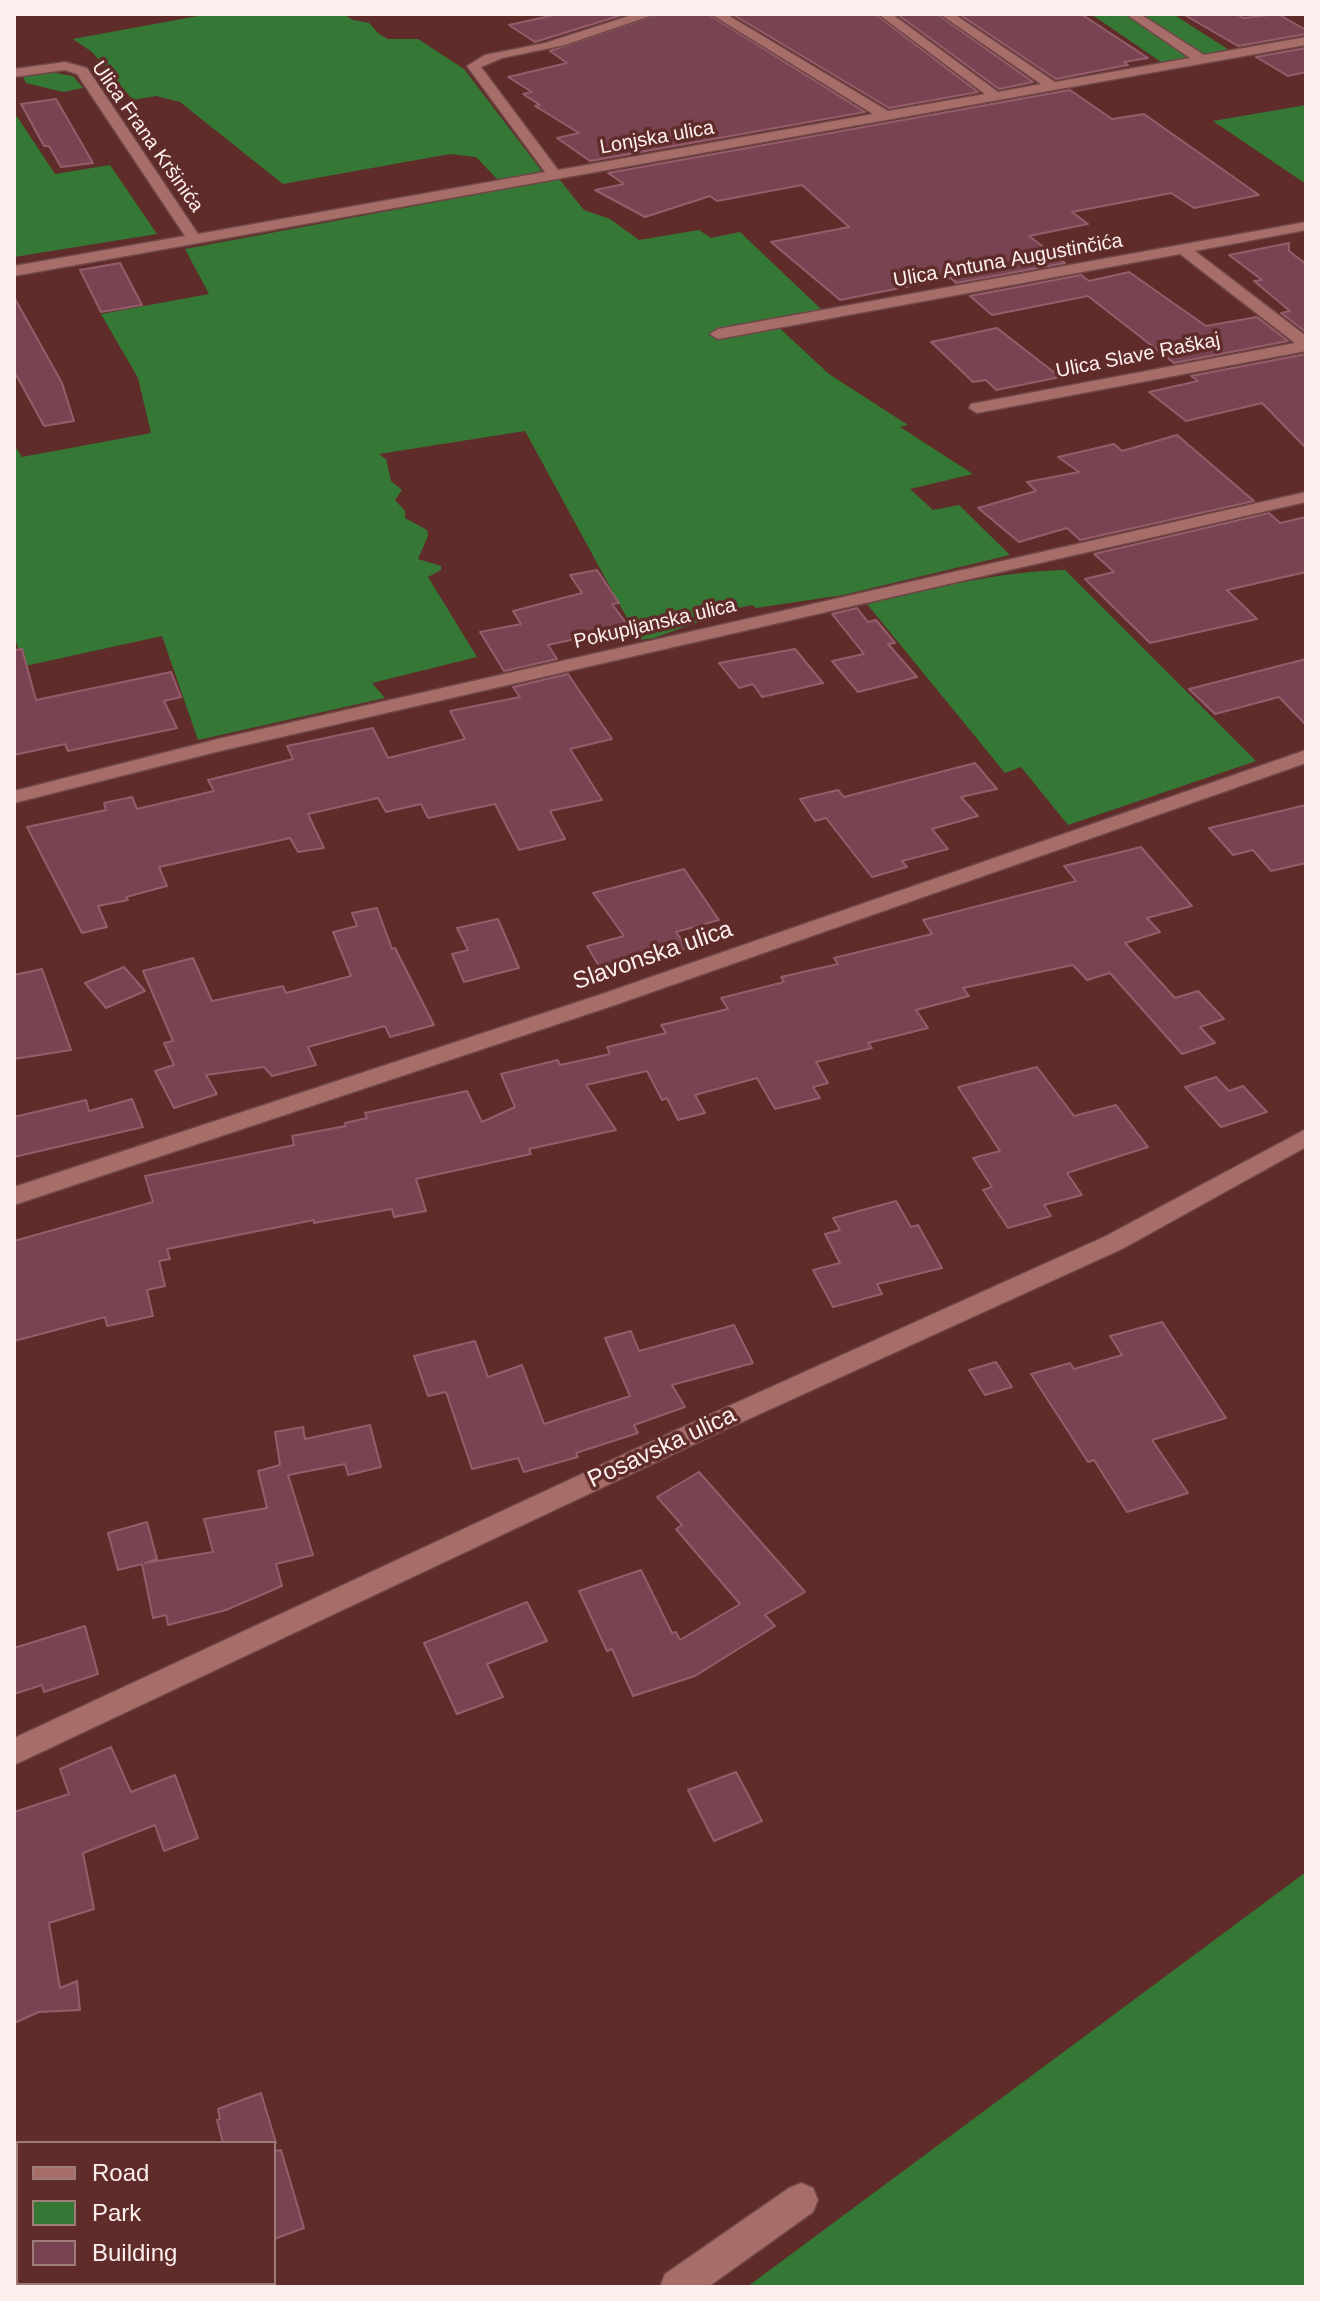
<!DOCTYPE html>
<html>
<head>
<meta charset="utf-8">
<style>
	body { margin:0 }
	#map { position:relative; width:1320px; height:2301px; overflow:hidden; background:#5f2c2a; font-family:Helvetica,sans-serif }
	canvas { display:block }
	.frame { position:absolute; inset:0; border:16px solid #fdefee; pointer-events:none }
	.legend { position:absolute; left:16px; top:2141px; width:260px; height:144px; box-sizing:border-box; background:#5f2c2a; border:2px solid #9e7a78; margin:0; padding:10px 14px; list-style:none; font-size:24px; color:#fdefee }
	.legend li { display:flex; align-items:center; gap:16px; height:40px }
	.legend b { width:40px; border:2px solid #9e7a78 }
</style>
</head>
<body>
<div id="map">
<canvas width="1320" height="2301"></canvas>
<div class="frame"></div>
<ul class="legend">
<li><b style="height:10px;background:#a66d69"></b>Road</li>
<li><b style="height:22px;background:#357836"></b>Park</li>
<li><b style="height:22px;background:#794452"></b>Building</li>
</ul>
</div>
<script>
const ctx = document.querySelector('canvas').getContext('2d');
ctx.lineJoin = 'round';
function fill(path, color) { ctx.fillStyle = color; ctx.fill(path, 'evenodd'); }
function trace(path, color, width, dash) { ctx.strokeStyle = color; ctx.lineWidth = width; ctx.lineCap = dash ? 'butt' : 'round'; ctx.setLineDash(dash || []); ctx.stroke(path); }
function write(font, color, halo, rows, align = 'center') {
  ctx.font = font + ' Helvetica,sans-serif'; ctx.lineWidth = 7; ctx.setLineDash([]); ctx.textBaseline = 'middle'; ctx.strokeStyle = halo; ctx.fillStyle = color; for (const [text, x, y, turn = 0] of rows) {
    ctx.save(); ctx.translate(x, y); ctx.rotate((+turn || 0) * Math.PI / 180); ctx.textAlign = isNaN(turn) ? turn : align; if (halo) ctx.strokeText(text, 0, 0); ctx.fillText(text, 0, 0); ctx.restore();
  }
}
const green = new Path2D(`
	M 209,14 L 343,14 L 353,20 L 369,23 L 379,34 L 388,39 L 418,39 L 464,69 L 541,170 L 538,173 L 498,180 L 476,157 L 450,154 L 283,184 L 180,102 L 156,96 L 133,100 L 92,52 L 73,39 Z
	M 1091,14 L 1173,14 L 1229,50 L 1161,62 Z
	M 50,72 L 73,76 L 83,88 L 63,92 L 26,83 L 22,75 Z
	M 1306,105 L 1306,184 L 1213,121 Z
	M 14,112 L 55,174 L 110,165 L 157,234 L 14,257 Z
	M 559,179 L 584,210 L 610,219 L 639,240 L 699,230 L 711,238 L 740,232 L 822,310 L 773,322 L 829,374 L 908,425 L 900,427 L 973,474 L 910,489 L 933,510 L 959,505 L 1010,555 L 843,595 L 756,608 L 752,605 L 699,617 L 701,621 L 654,638 L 639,640 L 525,431 L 379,454 L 386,459 L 391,481 L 402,490 L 395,500 L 405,511 L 405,518 L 427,530 L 428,536 L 418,559 L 441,566 L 441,570 L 428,577 L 477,657 L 372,683 L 385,698 L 198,740 L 162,636 L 25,666 L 14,637 L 14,445 L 22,457 L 151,433 L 138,378 L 101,314 L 209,294 L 185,249 Z
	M 1065,570 L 1256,761 L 1068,825 L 1021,767 L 1005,773 L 867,604 C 933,589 998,571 1065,570 Z
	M 1306,1872 L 1306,2287 L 747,2287 Z`);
const building = new Path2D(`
	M 559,14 L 625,14 L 535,42 L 509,25 Z
	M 659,14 L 708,14 L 865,112 L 590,161 L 557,138 L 579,133 L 535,106 L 540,105 L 523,94 L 532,92 L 508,77 L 567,63 L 550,51 Z
	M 732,14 L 875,14 L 978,92 L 889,108 Z
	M 897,14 L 937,14 L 1033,82 L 999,89 Z
	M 959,14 L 1081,14 L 1148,58 L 1124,62 L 1128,65 L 1056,79 Z
	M 1183,14 L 1236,14 L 1244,18 L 1278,14 L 1306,30 L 1306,34 L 1238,46 Z
	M 1306,48 L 1306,72 L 1288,76 L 1256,57 Z
	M 1070,90 L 1112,119 L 1144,114 L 1259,195 L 1194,208 L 1171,193 L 1072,212 L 1088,224 L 1029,236 L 1065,263 L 956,283 L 951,278 L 840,300 L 771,242 L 849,227 L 802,185 L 717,201 L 710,196 L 645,217 L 595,190 L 624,184 L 608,173 Z
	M 56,99 L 93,163 L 61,167 L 49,146 L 44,146 L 21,104 Z
	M 1289,243 L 1289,251 L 1306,264 L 1306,332 L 1281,313 L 1290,311 L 1254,281 L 1262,280 L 1229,255 Z
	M 120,263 L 142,305 L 101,312 L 80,270 Z
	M 1129,272 L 1206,326 L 1257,317 L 1288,341 L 1174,363 L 1088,296 L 992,315 L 970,296 L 1081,275 L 1089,281 Z
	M 14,297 L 62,383 L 74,421 L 44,426 L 14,371 Z
	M 997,328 L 1060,377 L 996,390 L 986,380 L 973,382 L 931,342 Z
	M 1306,354 L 1306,448 L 1262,403 L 1186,421 L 1149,392 L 1198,381 L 1191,376 Z
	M 1177,435 L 1254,501 L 1080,540 L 1067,528 L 1019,542 L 978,508 L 1036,491 L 1027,482 L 1079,472 L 1058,457 L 1114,444 L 1122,451 Z
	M 1269,513 L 1280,523 L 1306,517 L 1306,572 L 1227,590 L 1257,619 L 1150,643 L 1085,579 L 1114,572 L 1094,554 Z
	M 597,570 L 619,603 L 612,604 L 629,627 L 548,645 L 557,659 L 504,671 L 480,632 L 521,624 L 513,611 L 582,593 L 570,575 Z
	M 857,608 L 868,622 L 876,620 L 895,643 L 888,644 L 917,677 L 858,692 L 832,661 L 864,654 L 832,614 Z
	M 22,649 L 36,700 L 171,672 L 181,697 L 164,701 L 177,728 L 68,751 L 65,744 L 14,755 L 14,650 Z
	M 795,649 L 823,683 L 762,697 L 753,684 L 739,688 L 719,663 Z
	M 1306,659 L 1306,725 L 1279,697 L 1215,714 L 1189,689 Z
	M 568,674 L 612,739 L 570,749 L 602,800 L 550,811 L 565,839 L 519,850 L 495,804 L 428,818 L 421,804 L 386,812 L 378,798 L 308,814 L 324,848 L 298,852 L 290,838 L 159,867 L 167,886 L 126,897 L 128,900 L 98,906 L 107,927 L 82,933 L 27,827 L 106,810 L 104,803 L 132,797 L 137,809 L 214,791 L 208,780 L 293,759 L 287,746 L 373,728 L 388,758 L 465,739 L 450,711 L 520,697 L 513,687 Z
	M 975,763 L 997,789 L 961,797 L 978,816 L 932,829 L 948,849 L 902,861 L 907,867 L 872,877 L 826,818 L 815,821 L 800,799 L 838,790 L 844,797 Z
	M 1306,805 L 1306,863 L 1271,871 L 1253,850 L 1233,855 L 1209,828 Z
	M 1141,847 L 1192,906 L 1147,918 L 1160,932 L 1125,943 L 1175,998 L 1198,991 L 1224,1019 L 1200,1027 L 1215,1043 L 1182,1054 L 1110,973 L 1087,980 L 1073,965 L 963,988 L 969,996 L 916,1010 L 928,1028 L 868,1043 L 872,1048 L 816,1062 L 828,1083 L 813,1087 L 820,1098 L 775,1109 L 757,1078 L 695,1095 L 705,1113 L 678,1120 L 667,1098 L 662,1100 L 647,1071 L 586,1085 L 616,1130 L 529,1149 L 531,1154 L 416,1179 L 426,1211 L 394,1217 L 392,1209 L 314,1223 L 314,1220 L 167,1249 L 170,1259 L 159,1261 L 165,1286 L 147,1290 L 153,1316 L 107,1326 L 105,1317 L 14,1341 L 14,1241 L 153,1202 L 145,1176 L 294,1145 L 292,1136 L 346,1126 L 345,1123 L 367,1118 L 365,1113 L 467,1091 L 482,1122 L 515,1107 L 501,1074 L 558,1060 L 560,1065 L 610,1054 L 607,1047 L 666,1033 L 661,1025 L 728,1009 L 721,998 L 784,982 L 781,977 L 838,964 L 834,958 L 932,934 L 923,920 L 1076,881 L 1064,866 Z
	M 684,869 L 719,920 L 676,932 L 687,948 L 602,971 L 587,946 L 624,936 L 593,893 Z
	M 377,908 L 392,949 L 395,948 L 434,1025 L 390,1037 L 385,1026 L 308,1047 L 316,1065 L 272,1076 L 264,1067 L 206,1075 L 217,1094 L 174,1108 L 155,1071 L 174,1065 L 164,1043 L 173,1041 L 143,971 L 193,958 L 212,1001 L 283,986 L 286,993 L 351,976 L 333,932 L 357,926 L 352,913 Z
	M 498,919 L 519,968 L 464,982 L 452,954 L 468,950 L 457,928 Z
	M 124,967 L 145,991 L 106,1008 L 85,983 Z
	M 42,969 L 71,1050 L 14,1059 L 14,975 Z
	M 1037,1067 L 1074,1116 L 1116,1105 L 1148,1147 L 1067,1173 L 1082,1195 L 1044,1205 L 1051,1216 L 1008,1228 L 983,1190 L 992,1187 L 973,1158 L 1000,1151 L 958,1087 Z
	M 1216,1077 L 1229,1091 L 1243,1086 L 1267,1112 L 1221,1127 L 1185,1087 Z
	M 132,1099 L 143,1127 L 14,1157 L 14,1117 L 86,1100 L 89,1111 Z
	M 896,1201 L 911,1227 L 918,1225 L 942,1268 L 877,1284 L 882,1294 L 833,1307 L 813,1270 L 840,1263 L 825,1234 L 840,1230 L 833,1218 Z
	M 1162,1322 L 1226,1418 L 1152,1440 L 1188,1493 L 1127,1512 L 1094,1460 L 1088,1462 L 1031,1374 L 1070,1363 L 1074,1369 L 1122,1355 L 1110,1336 Z
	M 734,1325 L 753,1363 L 672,1385 L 685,1407 L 634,1425 L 638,1433 L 576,1453 L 578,1457 L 524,1472 L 518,1458 L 472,1469 L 446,1392 L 428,1396 L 414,1356 L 475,1341 L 488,1377 L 522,1365 L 544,1424 L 630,1396 L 605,1338 L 631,1331 L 639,1351 Z
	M 996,1362 L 1012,1387 L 985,1395 L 969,1370 Z
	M 370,1425 L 381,1467 L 348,1475 L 345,1464 L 288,1475 L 313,1555 L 276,1564 L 282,1586 L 226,1610 L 168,1625 L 166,1615 L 153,1618 L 142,1564 L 118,1570 L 108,1533 L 147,1522 L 157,1559 L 145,1563 L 213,1552 L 204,1519 L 267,1508 L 258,1471 L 280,1465 L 275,1432 L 303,1427 L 305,1439 Z
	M 699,1472 L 805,1592 L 765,1615 L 775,1626 L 695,1676 L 633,1696 L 612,1649 L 607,1651 L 579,1591 L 641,1570 L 672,1633 L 676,1632 L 680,1640 L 740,1604 L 676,1529 L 682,1525 L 657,1497 Z
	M 527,1602 L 547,1641 L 487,1664 L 503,1697 L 457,1714 L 424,1643 Z
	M 85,1626 L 98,1674 L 44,1692 L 42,1685 L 14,1694 L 14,1648 Z
	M 111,1747 L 131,1792 L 175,1775 L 198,1838 L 164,1851 L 155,1825 L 83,1853 L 94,1909 L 49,1923 L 60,1988 L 77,1981 L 80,2010 L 39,2012 L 14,2023 L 14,1812 L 69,1794 L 60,1769 Z
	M 736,1772 L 762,1821 L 714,1841 L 688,1790 Z
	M 261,2093 L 276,2143 L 223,2143 L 217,2120 L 220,2119 L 218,2109 Z
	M 281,2150 L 304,2228 L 274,2239 L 274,2151 Z`);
const minor = new Path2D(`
	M 635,14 L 656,14 L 565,45 L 502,58 L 481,67 L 558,170 L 873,114 L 711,14 L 726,14 L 888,111 L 985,94 L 878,14 L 892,14 L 998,92 L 1041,84 L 940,14 L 954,14 L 1055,82 L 1190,58 L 1126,14 L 1140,14 L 1204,55 L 1306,37 L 1306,45 L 14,276 L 14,266 L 185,236 L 77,74 L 65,70 L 14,77 L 14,69 L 65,62 L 87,68 L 198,234 L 545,172 L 467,66 L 485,55 L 545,43 Z
	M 1306,222 L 1306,230 L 1195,251 L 1306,336 L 1306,351 L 977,413 L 969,408 L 971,404 L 1295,343 L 1180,254 L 718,339 L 710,334 L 718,329 Z
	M 1306,492 L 1306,502 L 220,751 L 14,803 L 14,791 L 218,739 Z
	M 1306,750 L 1306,763 L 615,1005 L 14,1205 L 14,1187 L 599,995 Z
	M 1306,1129 L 1306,1147 L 1122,1249 L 718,1433 L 14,1765 L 14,1738 L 700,1419 L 1104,1237 Z
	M 801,2183 L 813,2188 L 818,2200 L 813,2212 L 708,2287 L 660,2287 L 665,2274 L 789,2188 Z`);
const farStreetnames = [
	["Ulica Frana Kršinića",147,137,55],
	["Lonjska ulica",657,138,-10],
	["Ulica Antuna Augustinčića",1008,261,-10],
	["Ulica Slave Raškaj",1138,356,-11],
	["Pokupljanska ulica",655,624,-13]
];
const streetNames = [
	["Slavonska ulica",653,956,-19],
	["Posavska ulica",662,1448,-25]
];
fill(green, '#357836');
fill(building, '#794452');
trace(building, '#955d6b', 2);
trace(minor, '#6f4747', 3);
fill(minor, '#a66d69');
write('20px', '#fdefee', '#5f2c2a', farStreetnames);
write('24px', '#fdefee', '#5f2c2a', streetNames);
</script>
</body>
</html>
